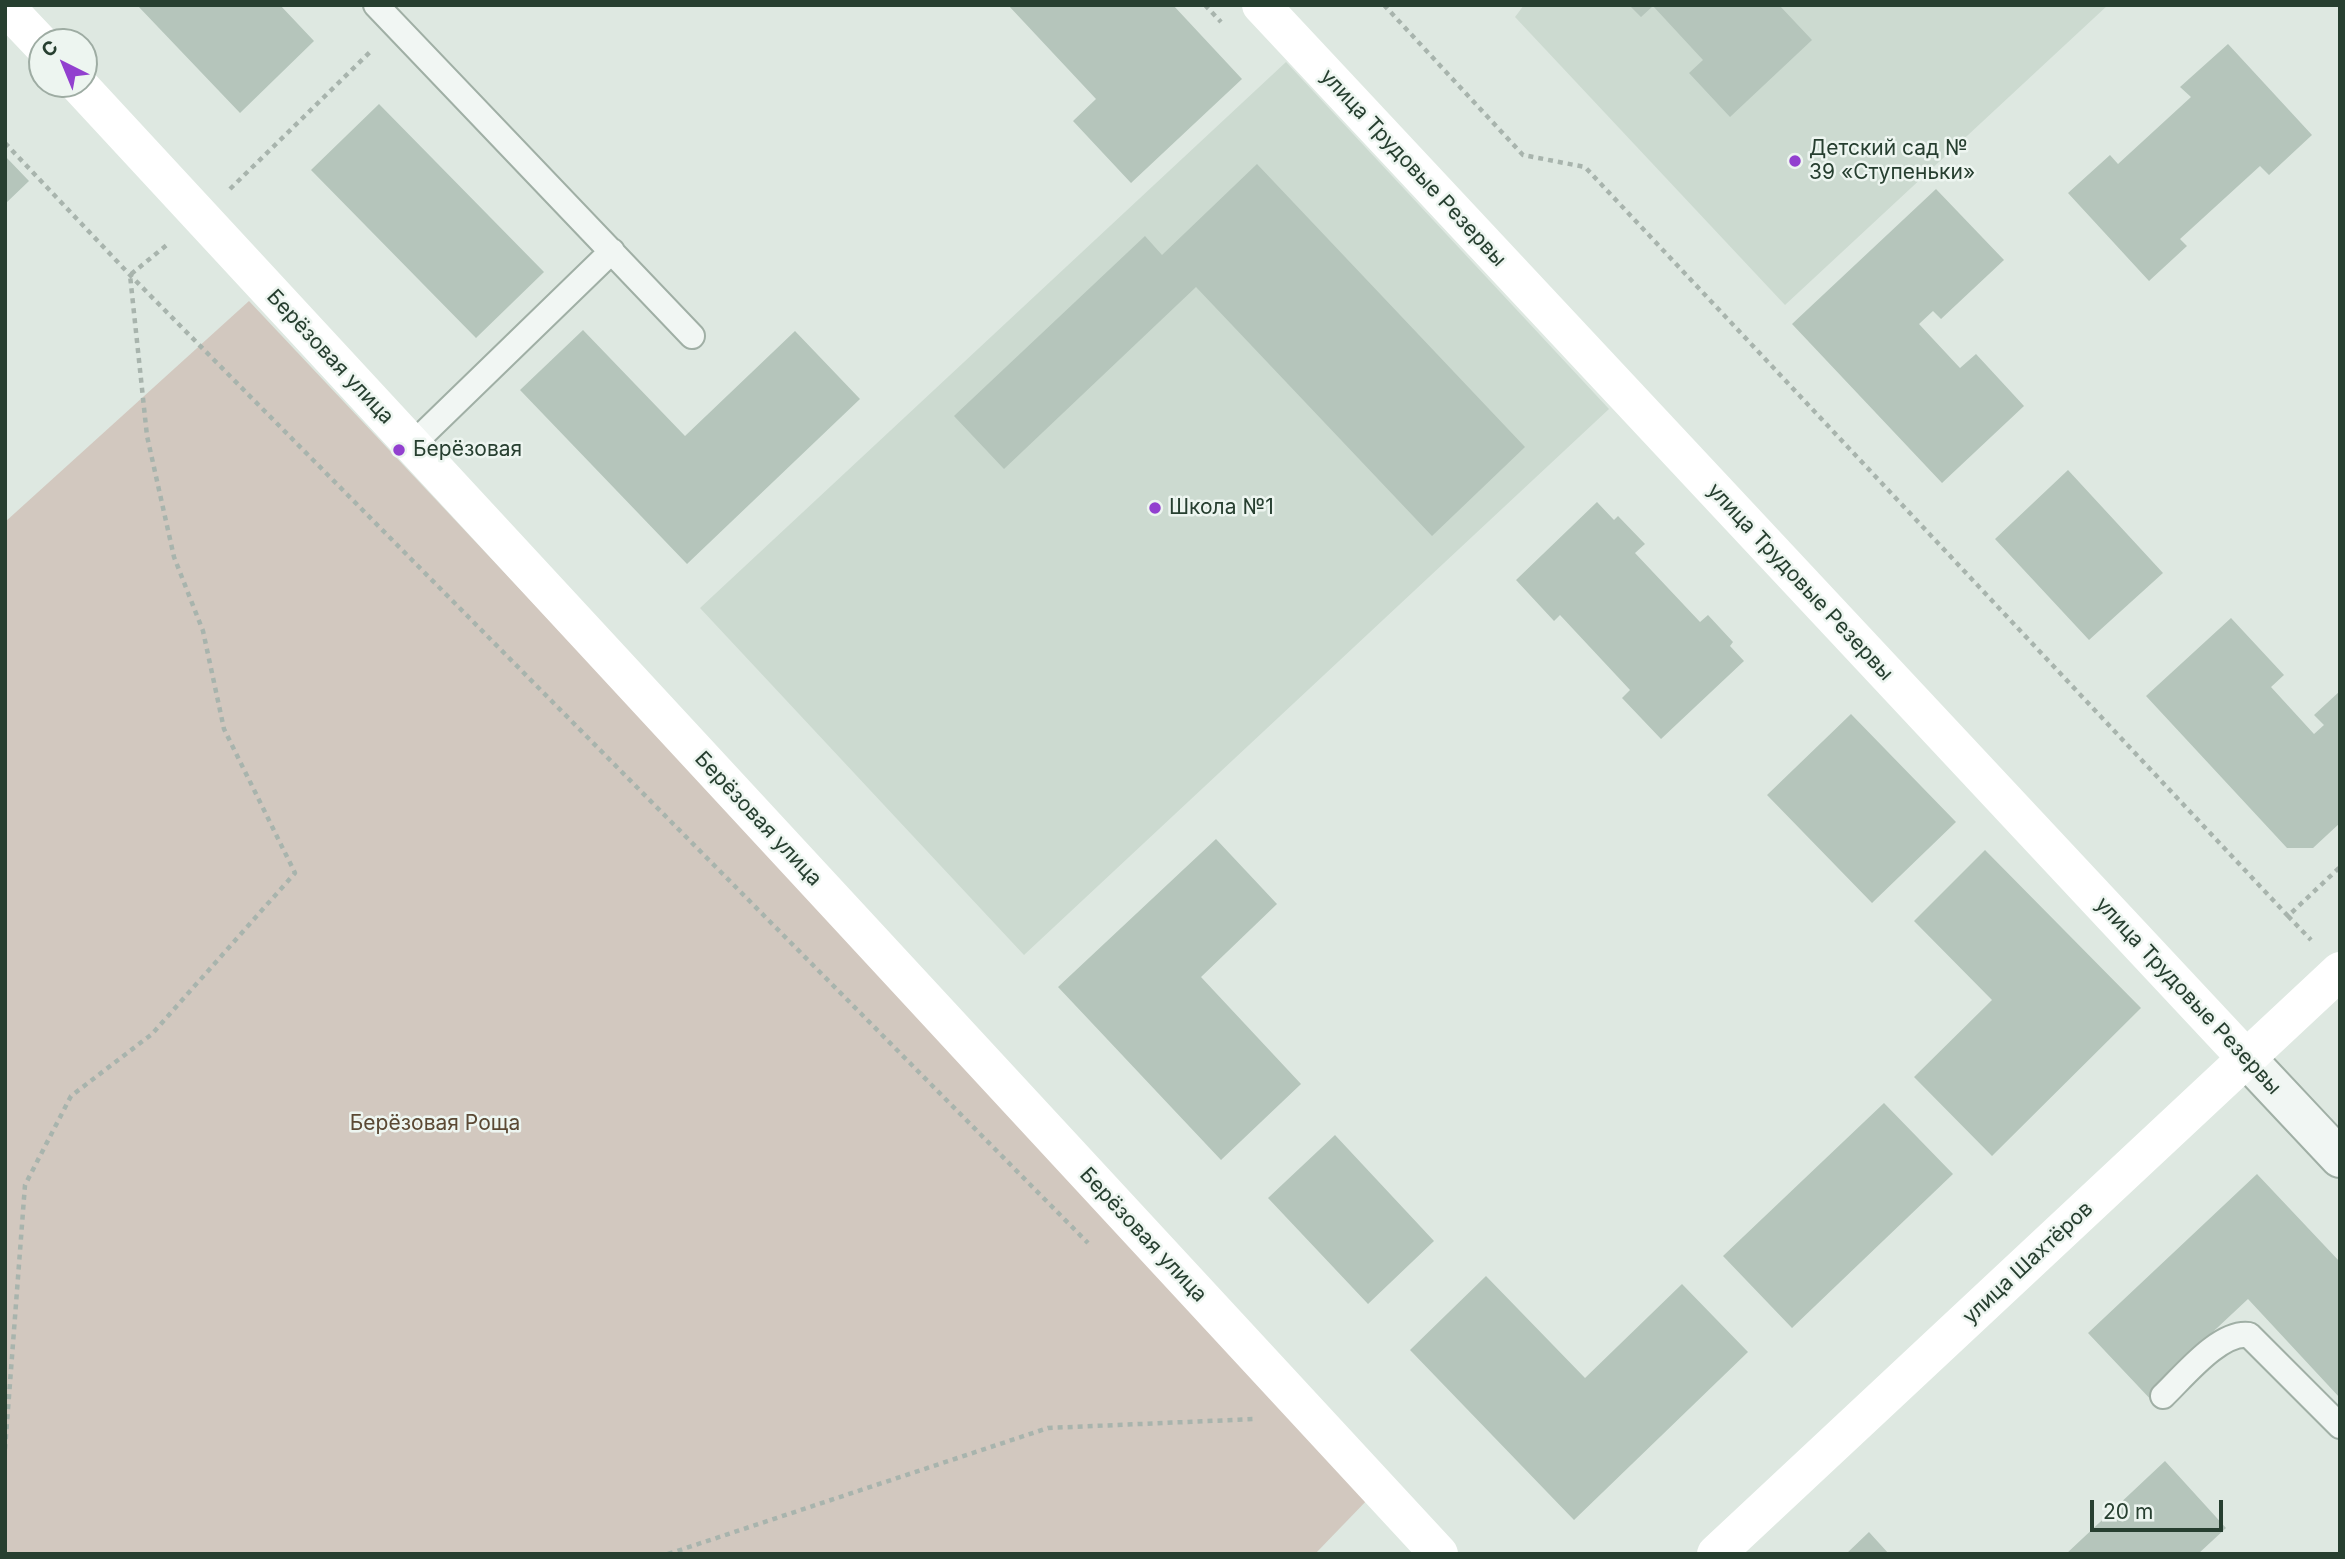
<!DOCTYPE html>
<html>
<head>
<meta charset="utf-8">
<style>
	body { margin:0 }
	#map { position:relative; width:2345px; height:1559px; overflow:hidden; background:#dee8e1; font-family:Inter,sans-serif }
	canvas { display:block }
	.frame { position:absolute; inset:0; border:7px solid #273f30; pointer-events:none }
	.north { position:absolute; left:28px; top:28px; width:70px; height:70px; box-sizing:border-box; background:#edf5f0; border:2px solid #9eaca3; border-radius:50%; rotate:317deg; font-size:19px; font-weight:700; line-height:28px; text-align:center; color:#273f30 }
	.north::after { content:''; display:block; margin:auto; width:24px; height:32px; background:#9240cf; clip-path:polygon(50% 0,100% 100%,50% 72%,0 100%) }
	.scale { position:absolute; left:2090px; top:1500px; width:133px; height:32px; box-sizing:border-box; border:4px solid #273f30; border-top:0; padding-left:9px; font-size:21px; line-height:24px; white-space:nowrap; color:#273f30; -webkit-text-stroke:5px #edf5f0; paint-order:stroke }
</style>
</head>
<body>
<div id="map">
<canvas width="2345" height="1559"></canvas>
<div class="frame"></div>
<div class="north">С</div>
<div class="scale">20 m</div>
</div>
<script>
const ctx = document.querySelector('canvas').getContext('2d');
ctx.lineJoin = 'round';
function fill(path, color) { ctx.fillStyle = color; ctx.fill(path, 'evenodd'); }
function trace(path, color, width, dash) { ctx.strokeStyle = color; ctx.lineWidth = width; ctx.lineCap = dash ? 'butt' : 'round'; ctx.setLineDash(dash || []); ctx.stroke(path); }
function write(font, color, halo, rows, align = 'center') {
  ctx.font = font + ' Inter,sans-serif'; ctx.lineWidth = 5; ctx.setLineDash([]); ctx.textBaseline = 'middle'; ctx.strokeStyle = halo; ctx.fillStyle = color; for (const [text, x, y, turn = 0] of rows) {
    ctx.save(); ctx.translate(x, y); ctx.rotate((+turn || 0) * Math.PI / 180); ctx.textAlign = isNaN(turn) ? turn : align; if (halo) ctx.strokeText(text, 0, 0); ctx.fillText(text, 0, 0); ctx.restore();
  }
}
const built = new Path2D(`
	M 1524,5 L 2108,5 L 1785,305 L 1515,17 Z
	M 1286,62 L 1609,409 L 1024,955 L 700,608 Z`);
const green = new Path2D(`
	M 249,301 L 1372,1495 L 1315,1554 L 5,1554 L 5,522 Z`);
const building = new Path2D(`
	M 137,5 L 280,5 L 314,41 L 240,113 Z
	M 1008,5 L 1173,5 L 1242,79 L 1131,183 L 1073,121 L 1096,99 Z
	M 1629,5 L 1779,5 L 1812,40 L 1730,117 L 1689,73 L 1703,60 L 1653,6 L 1641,17 Z
	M 2228,44 L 2312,135 L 2269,175 L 2260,166 L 2180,239 L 2187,246 L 2149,281 L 2068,193 L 2110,155 L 2118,164 L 2191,97 L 2180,87 Z
	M 379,104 L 544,272 L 476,338 L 311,170 Z
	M 5,156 L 29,181 L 5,204 Z
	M 1257,164 L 1525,447 L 1432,536 L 1196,287 L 1004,469 L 954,416 L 1145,236 L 1162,255 Z
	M 1936,189 L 2004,260 L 1941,319 L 1933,311 L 1919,324 L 1960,368 L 1976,354 L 2024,406 L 1942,483 L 1792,324 Z
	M 583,330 L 685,436 L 795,331 L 860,399 L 687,564 L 520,390 Z
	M 2068,470 L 2163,573 L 2089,640 L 1995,539 Z
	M 1597,502 L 1614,520 L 1618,516 L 1645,544 L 1635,553 L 1700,622 L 1708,615 L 1733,642 L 1730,646 L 1744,661 L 1661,739 L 1622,698 L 1630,690 L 1560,615 L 1554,621 L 1516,580 Z
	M 2231,618 L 2284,675 L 2271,687 L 2314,734 L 2324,725 L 2314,715 L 2340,691 L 2340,823 L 2313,848 L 2287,848 L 2146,696 Z
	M 1851,714 L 1956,822 L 1872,903 L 1767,795 Z
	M 1216,839 L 1277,904 L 1201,977 L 1301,1084 L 1221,1160 L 1058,987 Z
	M 1985,850 L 2141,1008 L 1992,1156 L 1914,1077 L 1992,1000 L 1914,921 Z
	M 1884,1103 L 1953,1174 L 1792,1328 L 1723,1256 Z
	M 1335,1135 L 1434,1241 L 1368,1304 L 1268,1198 Z
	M 2257,1174 L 2340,1262 L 2340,1398 L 2248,1299 L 2186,1357 L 2154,1403 L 2088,1333 Z
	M 1486,1276 L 1585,1378 L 1682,1284 L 1748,1352 L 1574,1520 L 1410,1350 Z
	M 2165,1461 L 2226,1528 L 2198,1554 L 2066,1554 Z
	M 1869,1532 L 1889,1554 L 1846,1554 Z`);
const path = new Path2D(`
	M 1205,5 L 1221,22
	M 1384,5 L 1523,155 L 1585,167 L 2288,916 L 2340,867
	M 5,143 L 130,275 L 1088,1243
	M 230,189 L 371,51
	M 2288,916 L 2311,940
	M 5,1449 L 25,1185 L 71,1096 L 152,1034 L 295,873 L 224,729 L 203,631 L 174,557 L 147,436 L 130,275 L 168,244
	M 668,1554 L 1048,1428 L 1255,1419`);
const lane = new Path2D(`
	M 376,5 L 692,336
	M 412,445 L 612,251
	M 2163,1396 C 2184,1376 2220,1331 2249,1335 L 2340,1426`);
const street = new Path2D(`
	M 2247,1059 L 2340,1158`);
const secondary = new Path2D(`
	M 1261,5 L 2247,1059
	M 5,6 L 42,45
	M 78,84 L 1439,1554
	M 1716,1554 L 2340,971`);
const markers = [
	[1795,161,7,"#9240cf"],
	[399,450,7,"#9240cf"],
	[1155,508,7,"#9240cf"]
];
const poiNames = [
	["Детский сад №",1809,149],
	["39 «Ступеньки»",1809,173],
	["Берёзовая",413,450],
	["Школа №1",1169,508]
];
const streetNames = [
	["улица Трудовые Резервы",1413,168,47],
	["Берёзовая улица",330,357,47],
	["улица Трудовые Резервы",1800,582,47],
	["Берёзовая улица",758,819,47],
	["улица Трудовые Резервы",2188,996,47],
	["Берёзовая улица",1143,1235,47],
	["улица Шахтёров",2028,1263,-43]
];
const parkNames = [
	["Берёзовая Роща",435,1124]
];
fill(built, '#ccdad0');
fill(green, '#d2c8bf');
fill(building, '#b5c5bb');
trace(lane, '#a0afa5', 28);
trace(street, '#a0afa5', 42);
trace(path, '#a8b4ad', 4.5, [5, 5]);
trace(lane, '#f1f6f3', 24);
trace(street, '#f1f6f3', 38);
trace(secondary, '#fff', 38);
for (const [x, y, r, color] of markers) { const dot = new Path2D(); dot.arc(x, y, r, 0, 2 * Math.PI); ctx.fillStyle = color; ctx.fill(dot); trace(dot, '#edf5f0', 2.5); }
write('21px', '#273f30', '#edf5f0', poiNames, 'left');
write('21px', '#273f30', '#edf5f0', streetNames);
write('21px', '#5b4934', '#edf5f0', parkNames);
</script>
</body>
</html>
